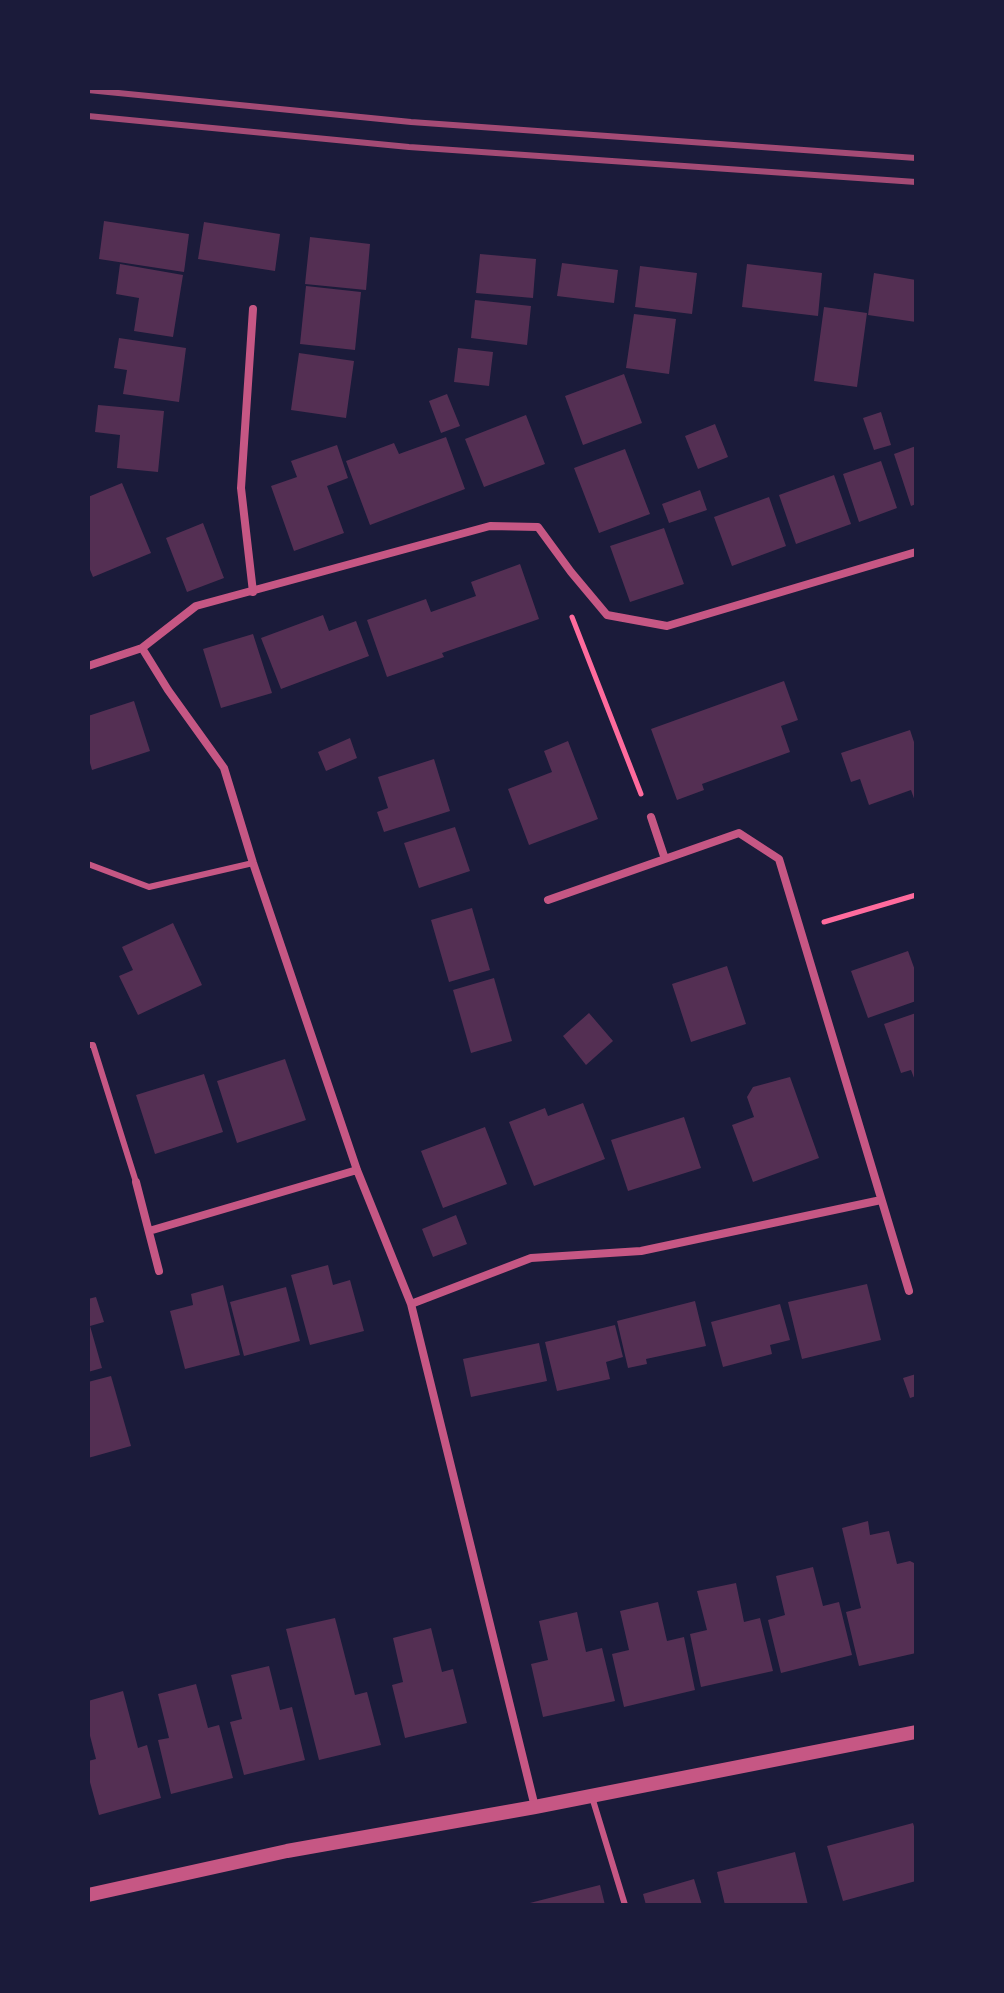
<!DOCTYPE html>
<html>
<head>
<meta charset="utf-8">
<style>
	body { margin:0 }
	#map { position:relative; width:1004px; height:1993px; overflow:hidden; background:#1b1b3a; font-family:Ubuntu,sans-serif }
	canvas { display:block }
	.frame { position:absolute; inset:0; border:90px solid #1b1b3a; pointer-events:none }
</style>
</head>
<body>
<div id="map">
<canvas width="1004" height="1993"></canvas>
<div class="frame"></div>
</div>
<script>
const ctx = document.querySelector('canvas').getContext('2d');
ctx.lineJoin = 'round';
function fill(path, color) { ctx.fillStyle = color; ctx.fill(path, 'evenodd'); }
function trace(path, color, width, dash) { ctx.strokeStyle = color; ctx.lineWidth = width; ctx.lineCap = dash ? 'butt' : 'round'; ctx.setLineDash(dash || []); ctx.stroke(path); }
const building = new Path2D(`
	M 104,221 L 189,234 L 184,272 L 99,259 Z
	M 204,222 L 280,234 L 275,271 L 198,259 Z
	M 310,237 L 370,244 L 366,290 L 305,284 Z
	M 480,254 L 536,259 L 533,298 L 476,293 Z
	M 562,263 L 618,270 L 614,303 L 557,296 Z
	M 120,264 L 183,275 L 173,337 L 134,331 L 139,298 L 116,294 Z
	M 747,264 L 822,273 L 818,316 L 742,307 Z
	M 640,266 L 697,273 L 692,314 L 635,307 Z
	M 874,273 L 916,280 L 916,322 L 868,315 Z
	M 306,286 L 361,292 L 355,350 L 300,344 Z
	M 475,300 L 531,306 L 527,345 L 471,338 Z
	M 824,307 L 867,313 L 857,387 L 814,381 Z
	M 634,314 L 676,319 L 669,374 L 626,368 Z
	M 119,338 L 186,348 L 179,402 L 123,394 L 127,370 L 114,368 Z
	M 458,348 L 493,352 L 489,386 L 454,382 Z
	M 299,353 L 354,361 L 346,418 L 291,410 Z
	M 624,374 L 642,423 L 583,445 L 565,396 Z
	M 447,394 L 460,426 L 441,433 L 429,401 Z
	M 98,405 L 164,411 L 158,472 L 117,468 L 120,435 L 95,432 Z
	M 881,412 L 891,445 L 874,450 L 863,418 Z
	M 526,415 L 545,464 L 484,487 L 465,439 Z
	M 715,424 L 728,457 L 698,469 L 685,436 Z
	M 446,437 L 465,489 L 370,525 L 346,461 L 394,443 L 399,454 Z
	M 337,445 L 348,478 L 327,486 L 344,533 L 294,551 L 271,486 L 297,477 L 291,461 Z
	M 916,446 L 916,504 L 911,506 L 894,454 Z
	M 625,449 L 650,514 L 599,533 L 574,468 Z
	M 881,461 L 897,508 L 859,522 L 843,474 Z
	M 834,475 L 851,524 L 796,544 L 779,495 Z
	M 122,483 L 151,553 L 93,577 L 88,565 L 88,497 Z
	M 700,490 L 707,510 L 669,523 L 662,504 Z
	M 769,497 L 786,546 L 732,566 L 714,517 Z
	M 203,523 L 224,578 L 187,592 L 166,538 Z
	M 664,528 L 684,584 L 630,602 L 610,546 Z
	M 520,564 L 539,619 L 442,653 L 444,657 L 387,677 L 367,620 L 426,599 L 431,612 L 476,596 L 471,582 Z
	M 323,615 L 329,631 L 356,621 L 369,656 L 281,689 L 261,638 Z
	M 253,634 L 272,693 L 221,708 L 203,649 Z
	M 784,681 L 798,720 L 781,726 L 790,752 L 702,784 L 704,790 L 677,800 L 651,729 Z
	M 134,701 L 150,751 L 92,770 L 88,756 L 88,716 Z
	M 910,730 L 916,748 L 916,804 L 911,790 L 869,805 L 860,779 L 851,782 L 841,753 Z
	M 350,738 L 357,758 L 326,771 L 318,752 Z
	M 568,741 L 598,819 L 529,845 L 508,789 L 552,772 L 544,751 Z
	M 434,759 L 450,811 L 384,832 L 377,812 L 388,808 L 378,777 Z
	M 455,827 L 470,871 L 419,888 L 404,843 Z
	M 472,908 L 490,970 L 449,982 L 431,920 Z
	M 173,923 L 202,985 L 138,1015 L 119,976 L 133,970 L 122,947 Z
	M 908,951 L 916,973 L 916,1001 L 868,1018 L 851,971 Z
	M 727,966 L 746,1024 L 691,1042 L 672,984 Z
	M 494,978 L 512,1041 L 471,1053 L 453,990 Z
	M 589,1013 L 613,1041 L 586,1065 L 563,1036 Z
	M 916,1013 L 916,1083 L 911,1070 L 901,1073 L 884,1024 Z
	M 285,1059 L 306,1120 L 237,1143 L 217,1081 Z
	M 204,1074 L 223,1132 L 155,1154 L 136,1095 Z
	M 790,1077 L 819,1158 L 753,1182 L 732,1125 L 754,1117 L 747,1097 L 753,1087 Z
	M 583,1103 L 605,1159 L 534,1186 L 509,1122 L 545,1108 L 548,1116 Z
	M 684,1117 L 701,1168 L 628,1191 L 611,1140 Z
	M 485,1127 L 507,1184 L 443,1208 L 421,1151 Z
	M 456,1215 L 467,1244 L 433,1257 L 422,1229 Z
	M 328,1265 L 333,1285 L 350,1280 L 364,1331 L 310,1345 L 291,1275 Z
	M 867,1284 L 881,1340 L 802,1359 L 788,1302 Z
	M 223,1285 L 240,1355 L 185,1369 L 170,1311 L 193,1305 L 191,1294 Z
	M 286,1287 L 300,1341 L 244,1356 L 230,1302 Z
	M 96,1297 L 104,1322 L 90,1326 L 102,1368 L 88,1372 L 88,1299 Z
	M 695,1301 L 706,1346 L 646,1359 L 647,1364 L 628,1368 L 617,1321 Z
	M 780,1304 L 790,1340 L 770,1345 L 772,1354 L 723,1367 L 711,1322 Z
	M 615,1325 L 623,1357 L 606,1362 L 610,1379 L 557,1391 L 545,1342 Z
	M 539,1343 L 547,1381 L 471,1397 L 463,1359 Z
	M 916,1374 L 916,1396 L 910,1398 L 903,1378 Z
	M 111,1376 L 131,1446 L 88,1458 L 88,1382 Z
	M 868,1521 L 870,1535 L 889,1531 L 897,1564 L 910,1561 L 916,1564 L 916,1653 L 859,1666 L 846,1612 L 861,1608 L 842,1528 Z
	M 813,1567 L 823,1606 L 839,1602 L 852,1655 L 781,1673 L 768,1620 L 785,1615 L 776,1576 Z
	M 736,1583 L 744,1622 L 760,1618 L 773,1671 L 701,1687 L 690,1634 L 707,1630 L 697,1591 Z
	M 658,1602 L 667,1641 L 684,1637 L 695,1690 L 624,1707 L 612,1654 L 629,1650 L 620,1611 Z
	M 577,1612 L 586,1652 L 602,1648 L 615,1701 L 543,1717 L 531,1664 L 548,1660 L 539,1621 Z
	M 335,1618 L 355,1695 L 367,1692 L 381,1745 L 319,1760 L 286,1629 Z
	M 431,1628 L 442,1672 L 453,1669 L 467,1723 L 405,1738 L 392,1685 L 403,1682 L 393,1638 Z
	M 269,1666 L 280,1710 L 292,1707 L 305,1760 L 244,1775 L 230,1722 L 242,1719 L 231,1675 Z
	M 196,1684 L 208,1728 L 219,1725 L 233,1778 L 171,1794 L 158,1740 L 169,1738 L 158,1694 Z
	M 123,1691 L 138,1748 L 147,1745 L 161,1798 L 99,1815 L 88,1775 L 88,1761 L 96,1759 L 88,1728 L 88,1701 Z
	M 913,1823 L 916,1833 L 916,1881 L 843,1901 L 827,1846 Z
	M 795,1852 L 808,1905 L 725,1905 L 717,1872 Z
	M 694,1879 L 702,1905 L 646,1905 L 643,1894 Z
	M 600,1885 L 605,1905 L 526,1905 L 526,1904 Z`);
const path = new Path2D(`
	M 572,617 L 641,794
	M 824,922 L 916,895`);
const service = new Path2D(`
	M 88,864 L 149,887 L 253,863
	M 88,1045 L 93,1045 L 136,1182
	M 592,1797 L 625,1905`);
const minor = new Path2D(`
	M 253,592 L 241,488 L 253,309
	M 142,648 L 168,690 L 224,768 L 253,863 L 357,1170 L 411,1304 L 535,1807
	M 88,666 L 142,648 L 196,606 L 490,526 L 538,527 L 571,572 L 607,615 L 667,626 L 916,552
	M 651,817 L 665,859
	M 548,900 L 739,833 L 779,859 L 909,1291
	M 136,1182 L 159,1271
	M 149,1231 L 357,1170
	M 411,1304 L 531,1258 L 641,1251 L 881,1200`);
const tertiary = new Path2D(`
	M 88,1895 L 287,1851 L 535,1807 L 916,1732`);
const rail = new Path2D(`
	M 88,90 L 411,122 L 916,158
	M 88,116 L 409,147 L 916,182`);
fill(building, '#542f53');
trace(path, '#ff6b9d', 5);
trace(service, '#c65784', 6);
trace(minor, '#c65784', 8);
trace(tertiary, '#c65784', 14);
trace(rail, '#a44b75', 6);
</script>
</body>
</html>
